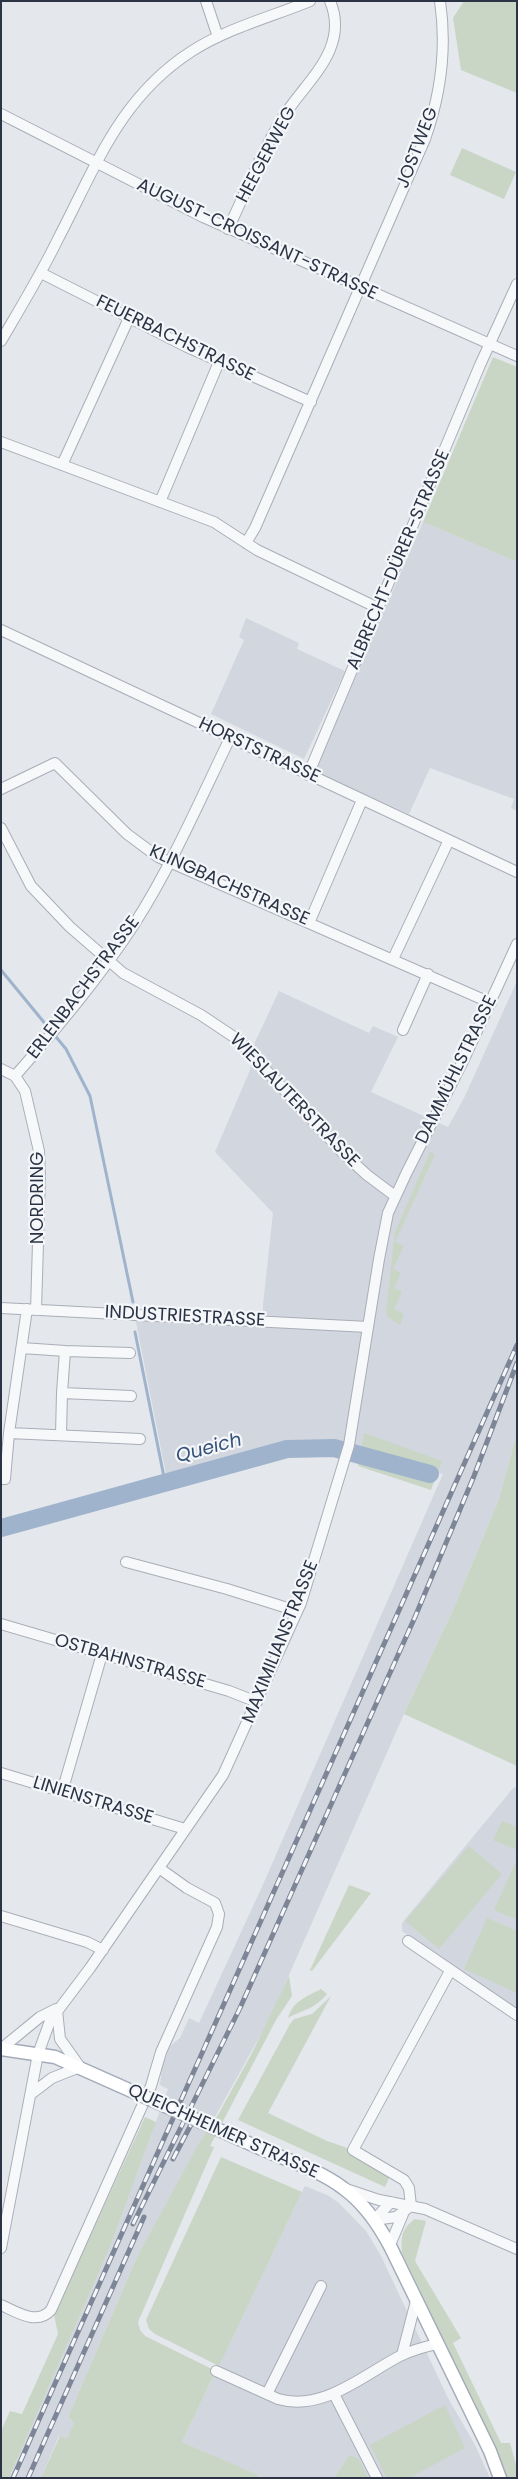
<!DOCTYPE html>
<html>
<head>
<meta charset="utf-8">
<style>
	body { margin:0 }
	#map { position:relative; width:518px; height:2479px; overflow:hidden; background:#e4e7ec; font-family:Poppins,sans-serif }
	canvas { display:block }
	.frame { position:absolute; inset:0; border:2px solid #2b3445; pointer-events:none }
</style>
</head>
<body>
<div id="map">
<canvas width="518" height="2479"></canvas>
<div class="frame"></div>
</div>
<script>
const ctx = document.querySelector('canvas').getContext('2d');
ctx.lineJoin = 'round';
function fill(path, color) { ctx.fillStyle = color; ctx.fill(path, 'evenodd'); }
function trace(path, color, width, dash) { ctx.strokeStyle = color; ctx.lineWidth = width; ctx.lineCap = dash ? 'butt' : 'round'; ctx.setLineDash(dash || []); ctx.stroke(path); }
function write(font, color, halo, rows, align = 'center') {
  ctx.font = font + ' Poppins,sans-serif'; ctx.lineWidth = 4.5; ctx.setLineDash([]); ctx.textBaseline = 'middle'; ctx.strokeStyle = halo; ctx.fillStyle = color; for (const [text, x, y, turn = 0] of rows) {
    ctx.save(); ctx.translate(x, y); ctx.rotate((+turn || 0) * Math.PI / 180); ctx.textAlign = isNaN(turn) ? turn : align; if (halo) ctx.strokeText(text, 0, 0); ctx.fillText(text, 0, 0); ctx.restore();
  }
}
const built = new Path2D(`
	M 423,522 L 517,562 L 517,811 L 511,808 L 514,799 L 430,768 L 409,814 L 314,771 Z
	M 246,618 L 299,643 L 297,649 L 345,671 L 304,759 L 211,714 L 244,640 L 239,637 Z
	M 517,981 L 517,1432 L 499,1499 L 453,1610 L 404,1714 L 270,2018 L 137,2257 L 68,2417 L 74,2423 L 67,2440 L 59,2436 L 41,2478 L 9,2478 L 110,2247 L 168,2089 L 160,2085 L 162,2067 L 170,2046 L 180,2038 L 189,2018 L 199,2023 L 261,1889 L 443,1474 L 334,1447 L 287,1448 L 167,1479 L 135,1317 L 263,1323 L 263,1304 L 273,1213 L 215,1152 L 250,1070 L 255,1042 L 279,991 L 369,1033 L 373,1026 L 398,1037 L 371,1092 L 448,1127 L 464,1098 Z
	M 514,1787 L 517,1789 L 517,2010 L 402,1931 L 402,1923 Z
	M 305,2186 L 327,2195 L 339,2203 L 366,2231 L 380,2254 L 448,2398 L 475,2445 L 490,2478 L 256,2478 L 257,2475 L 182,2442 Z`);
const green = new Path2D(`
	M 464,1 L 517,1 L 517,93 L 461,70 L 453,18 Z
	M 462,148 L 516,172 L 504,199 L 450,175 Z
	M 493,357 L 517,367 L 517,562 L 423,522 Z
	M 430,1152 L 435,1154 L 395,1242 L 404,1246 L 393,1269 L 401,1273 L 394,1288 L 402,1292 L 394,1309 L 404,1314 L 400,1325 L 388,1317 L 386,1312 L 395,1232 Z
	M 517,1432 L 517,1766 L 404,1714 L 453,1610 L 499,1499 Z
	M 364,1433 L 442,1461 L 431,1490 L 358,1466 Z
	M 502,1821 L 517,1827 L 517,1850 L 493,1840 Z
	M 469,1846 L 502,1874 L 439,1949 L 405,1921 Z
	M 517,1859 L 517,1920 L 494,1910 Z
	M 349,1885 L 371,1893 L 312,1971 L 310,1970 Z
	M 487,1918 L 517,1931 L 517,1993 L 464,1969 Z
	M 289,1976 L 292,1996 L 276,2020 L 210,2146 L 214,2147 L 138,2322 L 140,2330 L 145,2336 L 216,2371 L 182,2442 L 258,2475 L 256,2478 L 41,2478 L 60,2436 L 67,2439 L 74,2423 L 68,2417 L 137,2257 L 198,2145 L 219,2113 L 251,2055 Z
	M 321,1989 L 327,1994 C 312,2011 306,2008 288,2018 C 293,2001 306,1997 321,1989 Z
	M 331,1996 L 268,2113 L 327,2141 L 353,2150 L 392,2171 L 385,2187 L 238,2120 L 290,2024 L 294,2019 L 312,2014 Z
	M 145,2117 L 156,2122 L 110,2247 L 9,2478 L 1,2478 L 1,2431 L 10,2411 L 22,2414 L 58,2334 L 54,2315 Z
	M 221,2157 L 302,2192 L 219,2366 L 155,2334 L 149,2329 L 146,2320 Z
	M 415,2219 L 426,2221 L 415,2261 L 461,2338 L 453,2343 L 501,2443 L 510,2443 L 517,2468 L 517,2478 L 507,2478 L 497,2452 L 402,2253 C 401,2237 401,2229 415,2219 Z
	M 445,2405 L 465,2448 L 409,2478 L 387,2478 L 370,2445 Z
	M 350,2455 L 359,2459 L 368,2478 L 334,2478 Z`);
const stream = new Path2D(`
	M 1,970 L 66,1049 L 90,1096 L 133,1302
	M 135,1332 L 165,1482`);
const river = new Path2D(`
	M 1,1528 L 287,1449 L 334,1448 L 430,1474`);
const minor = new Path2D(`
	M 206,1 L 218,37
	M 1,114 L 203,217 L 517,356
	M 228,229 C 245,194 260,155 280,122 C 302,84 351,51 330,1
	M 41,273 L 187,347 L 311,402
	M 1,341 C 21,307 41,274 58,239 C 96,166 120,97 192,51 C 228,28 271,17 310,1
	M 1,442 L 214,522 L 257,550 L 378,608
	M 62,465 L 129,318
	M 160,502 L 219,362
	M 246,543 L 255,528 L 425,139 C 441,94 447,49 440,1
	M 1,630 L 517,872
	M 308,775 L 480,365 L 517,284
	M 1,789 L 55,763 L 127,834 L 158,857 L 491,1003
	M 1,828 L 31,886 L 70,927 L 123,973 L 201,1015 L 237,1039 L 343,1153 L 367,1175 L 395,1196
	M 309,923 L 362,800
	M 393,959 L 449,840
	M 403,1030 L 428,974
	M 1,1069 L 15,1076 L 25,1091 L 39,1151 L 40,1176 L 36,1310
	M 15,1076 C 57,1028 100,977 135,923 C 172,865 200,800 230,738
	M 1,1308 L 368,1327
	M 22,1348 L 65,1351
	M 62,1393 L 65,1351 L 130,1353
	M 9,1433 L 27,1309
	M 61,1435 L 62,1393 L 131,1396
	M 1,1479 L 5,1479 L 9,1433 L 140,1439
	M 126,1562 L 227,1589 L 297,1611
	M 1,1624 L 229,1691 L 257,1702
	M 1,1773 L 185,1829
	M 62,1792 L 102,1654
	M 1,1916 L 87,1942 L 103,1950
	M 408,1941 L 517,2015
	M 1,2049 L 40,2017 L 56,2009
	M 31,2094 L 52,2078 L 80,2067 L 60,2039 L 57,2010
	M 346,2189 L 379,2200 L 425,2209 L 517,2249
	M 411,2206 L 409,2188 L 404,2180 L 353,2150 L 450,1971
	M 374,2220 L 396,2217 L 411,2206
	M 374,2220 L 391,2202
	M 390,2245 L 403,2214
	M 1,2248 L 38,2054 L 50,2021 L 90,1968 L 223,1775 L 301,1603 L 349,1445 L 379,1259 L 388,1213 L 406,1174 L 465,1057 L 517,944
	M 1,2305 C 17,2312 37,2326 51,2310 L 151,2086 L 161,2052 L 217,1927 L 219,1914 L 215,1903 L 187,1888 L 159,1868
	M 402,2355 L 416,2301
	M 216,2371 L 278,2399 C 323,2412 363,2375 400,2356 C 412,2350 424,2347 437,2344
	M 267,2394 L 321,2286
	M 334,2394 L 377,2478`);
const major = new Path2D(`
	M 1,2049 L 55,2057 L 118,2085
	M 255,2146 C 283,2159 318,2169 343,2188 C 364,2203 379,2225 391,2248 L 490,2451 L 500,2478`);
const rail = new Path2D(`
	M 173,2159 L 195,2117
	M 133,2224 L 240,2008 L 415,1617 L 474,1476 L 517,1363
	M 13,2478 L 517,1345
	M 28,2478 L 144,2217`);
const majorBridge = new Path2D(`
	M 118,2085 L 255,2146`);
const streetNames = [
	["JOSTWEG",418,148,-69],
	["HEEGERWEG",267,155,-62],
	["AUGUST-CROISSANT-STRASSE",257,240,25],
	["FEUERBACHSTRASSE",175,339,26],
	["ALBRECHT-DÜRER-STRASSE",399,560,-67],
	["HORSTSTRASSE",259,751,25],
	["KLINGBACHSTRASSE",229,886,24],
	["ERLENBACHSTRASSE",84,988,-53],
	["DAMMÜHLSTRASSE",457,1070,-64],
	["WIESLAUTERSTRASSE",294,1101,46],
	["NORDRING",38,1198,-90],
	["INDUSTRIESTRASSE",185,1317,3],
	["MAXIMILIANSTRASSE",281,1642,-68],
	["OSTBAHNSTRASSE",130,1662,16],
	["LINIENSTRASSE",93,1801,17],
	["QUEICHHEIMER STRASSE",223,2132,24]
];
const waterNames = [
	["Queich",209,1449,-15]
];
fill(built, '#d2d6de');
fill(green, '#c9d6c5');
trace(stream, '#9fb4cc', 3);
trace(river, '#9fb4cc', 18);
trace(minor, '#a9aeb7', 12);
trace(major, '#a3abb8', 15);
trace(minor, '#f7f8fa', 10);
trace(major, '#fff', 12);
trace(rail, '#7d8696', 5);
trace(rail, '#f4f6f9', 3, [9]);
trace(majorBridge, '#a3abb8', 15, []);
trace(majorBridge, '#fff', 12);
write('18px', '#2b3445', '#f4f6f9', streetNames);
write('italic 19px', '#34527a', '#f4f6f9', waterNames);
</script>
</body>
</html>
